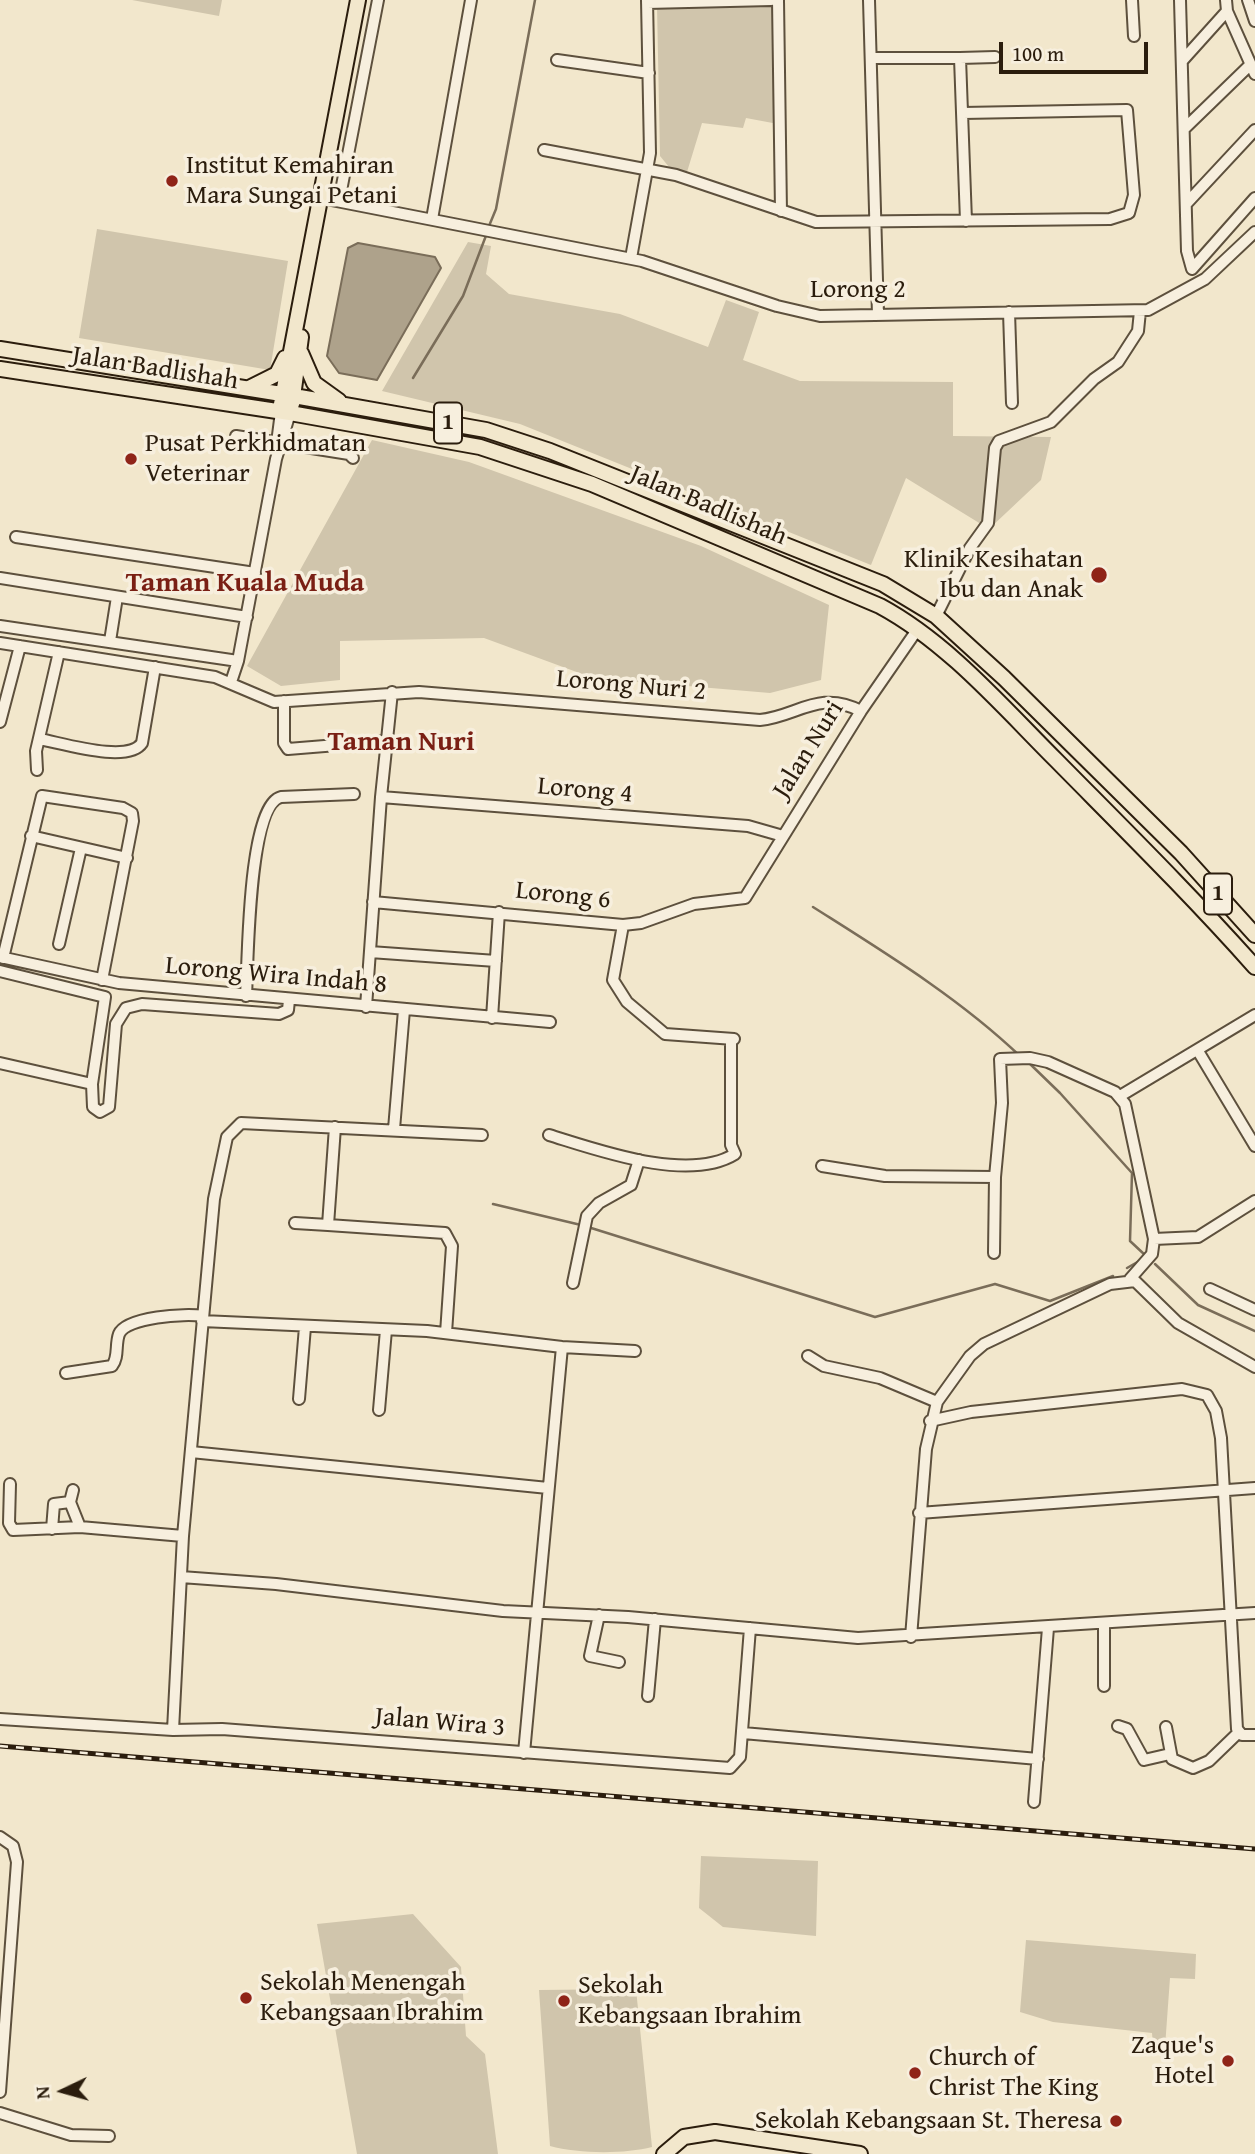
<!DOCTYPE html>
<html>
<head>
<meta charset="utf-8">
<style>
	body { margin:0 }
	#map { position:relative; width:1255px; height:2154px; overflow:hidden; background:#f2e7cc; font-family:"Gentium Book Plus",serif }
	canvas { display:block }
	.north { position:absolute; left:28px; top:2056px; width:70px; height:70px; -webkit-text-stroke:5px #f7efde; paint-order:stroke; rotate:265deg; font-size:19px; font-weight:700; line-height:28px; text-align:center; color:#2b1d0d }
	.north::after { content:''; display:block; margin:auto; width:24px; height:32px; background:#2b1d0d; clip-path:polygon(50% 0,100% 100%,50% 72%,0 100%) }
	.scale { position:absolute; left:999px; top:42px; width:149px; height:32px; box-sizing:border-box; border:4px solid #2b1d0d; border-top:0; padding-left:9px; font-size:21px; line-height:24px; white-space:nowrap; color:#2b1d0d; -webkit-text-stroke:5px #f7efde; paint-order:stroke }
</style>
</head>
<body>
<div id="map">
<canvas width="1255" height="2154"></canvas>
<div class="north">N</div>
<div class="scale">100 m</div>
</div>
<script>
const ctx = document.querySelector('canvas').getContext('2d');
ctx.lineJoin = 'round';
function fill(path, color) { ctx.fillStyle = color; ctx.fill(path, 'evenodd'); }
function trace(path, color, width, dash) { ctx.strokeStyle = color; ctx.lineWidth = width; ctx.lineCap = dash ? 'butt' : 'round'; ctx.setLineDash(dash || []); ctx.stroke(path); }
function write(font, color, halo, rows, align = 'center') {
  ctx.font = font + ' "Gentium Book Plus",serif'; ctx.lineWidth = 7; ctx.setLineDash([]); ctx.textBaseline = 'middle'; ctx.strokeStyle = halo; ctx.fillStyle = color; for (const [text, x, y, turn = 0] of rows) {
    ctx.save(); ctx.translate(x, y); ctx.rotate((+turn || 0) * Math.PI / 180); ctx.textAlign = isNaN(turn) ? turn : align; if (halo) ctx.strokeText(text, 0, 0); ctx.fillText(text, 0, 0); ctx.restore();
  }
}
const green = new Path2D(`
	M 132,0 L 222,0 L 219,16 Z
	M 775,4 L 778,124 L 746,118 L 743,128 L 702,123 L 687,172 L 669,167 L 660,156 L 657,6 Z
	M 97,229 L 288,261 L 270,370 L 79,338 Z
	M 468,242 L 491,246 L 486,274 L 509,294 L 620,314 L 708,347 L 726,300 L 759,312 L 743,360 L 800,381 L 953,382 L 953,436 L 1051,437 L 1041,480 L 989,529 L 906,478 L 871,565 L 520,424 L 382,391 Z
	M 372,440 L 469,462 L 701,546 L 829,605 L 821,680 L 770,693 L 593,678 L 484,638 L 340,641 L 340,680 L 281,686 L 247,666 Z
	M 701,1856 L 818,1861 L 816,1936 L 723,1927 L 699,1908 Z
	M 413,1914 L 461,1967 L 466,2036 L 485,2054 L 498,2154 L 357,2154 L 317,1924 Z
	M 1026,1940 L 1196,1954 L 1195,1979 L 1170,1978 L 1165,2047 L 1153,2046 L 1152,2033 L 1053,2022 L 1020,2012 Z
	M 636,1989 L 652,2147 C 625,2154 579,2154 550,2146 L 539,1990 Z`);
const water = new Path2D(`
	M 358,243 L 435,257 L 441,268 L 377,380 L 339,373 L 327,356 L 348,248 Z`);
const stream = new Path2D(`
	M 489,226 L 496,209 L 535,0
	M 413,378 L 463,296 L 487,233
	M 813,907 C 884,952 958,997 1020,1056
	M 1028,1062 L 1060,1093 L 1132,1173 L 1130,1241 L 1145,1255
	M 493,1204 L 581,1225
	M 588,1227 L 875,1317 L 995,1284 L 1050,1301 L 1113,1276
	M 1155,1264 L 1198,1305 L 1255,1331
	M 1127,1268 L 1141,1260`);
const minor = new Path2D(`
	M 778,0 L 781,211
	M 869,0 L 878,315
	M 1132,0 L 1134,36
	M 1180,0 L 1187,251 L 1192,269 L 1255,198
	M 1226,0 L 1227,11 L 1255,74
	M 1248,0 L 1255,21
	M 647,3 L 771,0
	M 871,58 L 960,58 L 966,221
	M 960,58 L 995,57
	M 557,60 L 649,73
	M 1182,61 L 1227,11
	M 1184,129 L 1250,65
	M 544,150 L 676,175 L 816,222 L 1110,219 L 1129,213 L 1134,195 L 1127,110 L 963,113
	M 321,198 L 642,261 L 777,306 L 820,316 L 1148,310 L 1205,279 L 1255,232
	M 339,201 L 378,0
	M 1186,204 L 1255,130
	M 432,219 L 471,0
	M 631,258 L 650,153 L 647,0
	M 1009,312 L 1012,403
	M 236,436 L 349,454 L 353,458
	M 277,443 L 281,412
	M 16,537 L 255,573
	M 0,578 L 247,617
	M 936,616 L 970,548 L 988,523 L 995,448 L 999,441 L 1051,422 L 1094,379 L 1118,362 L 1138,331 L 1140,311
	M 0,626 L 238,661
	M 110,641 L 117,597
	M 0,643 L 215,677 L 274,702 L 419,692 L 760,720 C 796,717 819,689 861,711
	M 231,682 L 238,661 L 276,459 L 290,413
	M 284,701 L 284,743 L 288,749 L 386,741
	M 0,722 L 20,646
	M 39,739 C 62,743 128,764 142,743 L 155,667
	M 37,770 L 36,751 L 59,652
	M 381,797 L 748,826 L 783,836
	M 31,836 L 127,858
	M 373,902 L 623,925 L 641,923 L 694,904 L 745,898 L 861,711 L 917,630
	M 623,925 L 613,980 L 627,1002 L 665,1034 L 734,1039
	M 59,944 L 81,848
	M 370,952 L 496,961
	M 0,957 L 119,983 L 550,1022
	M 3,958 L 42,796 L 123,808 L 132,813 L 133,821 L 102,980
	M 0,971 L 105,997 L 92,1084 L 93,1107 L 100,1112 L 109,1107 L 116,1024 L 126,1008 L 142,1004 L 279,1014 L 288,1010 L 289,1000
	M 246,996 C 248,962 248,805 281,797 L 354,794
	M 366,1007 L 381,797 L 392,692
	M 492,1018 L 499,912
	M 1198,1051 L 1255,1146
	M 0,1063 L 92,1084
	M 1120,1096 L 1255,1015
	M 335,1127 L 328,1225 L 445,1233 L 452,1246 L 446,1333
	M 394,1129 L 404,1010
	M 549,1135 C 598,1150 688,1183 735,1154 L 731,1145 L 731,1039
	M 822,1166 L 885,1176 L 995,1177
	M 295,1223 L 328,1225
	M 1154,1239 L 1198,1237 L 1255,1201
	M 994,1253 L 995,1177 L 1002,1103 L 1000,1059 L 1030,1058 L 1048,1062 L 1115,1092 L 1125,1104 L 1154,1239 L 1152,1254 L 1130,1279
	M 573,1283 L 587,1216 L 599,1203 L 631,1185 L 639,1160
	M 1210,1289 L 1255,1310
	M 202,1321 L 427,1331 L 562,1347 L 635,1351
	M 808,1356 L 824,1366 L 880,1378 L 937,1402
	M 66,1373 L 112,1366 C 119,1357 115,1345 119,1334 C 126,1317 186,1313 202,1316
	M 299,1399 L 305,1327
	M 379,1410 L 386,1330
	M 930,1421 L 971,1412 L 1182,1389 L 1207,1395 L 1216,1411 L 1221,1438 L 1237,1729 L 1242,1735 L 1255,1735
	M 191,1452 L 548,1488
	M 10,1484 L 9,1523 L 13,1530 L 80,1527 L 183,1536
	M 73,1490 L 70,1502 L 80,1527
	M 919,1513 L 1255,1488
	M 52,1529 L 54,1504 L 70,1502
	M 181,1577 L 276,1584 L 503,1611 L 628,1617 L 858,1638 L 1255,1613
	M 599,1615 L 590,1656 L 619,1662
	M 1104,1624 L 1104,1686
	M 911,1637 L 926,1449 L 937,1402 L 970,1356 L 984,1344 L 1110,1284 L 1135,1281 L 1178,1323 L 1255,1367
	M 648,1696 L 655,1619
	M 0,1719 L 173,1730 L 222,1729 L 730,1768 L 740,1757 L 750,1628
	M 1118,1726 L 1127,1729 L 1144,1760 L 1170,1754
	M 1166,1727 L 1172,1759 L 1193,1768 L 1209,1761 L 1238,1733
	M 173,1730 L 183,1536 L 214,1199 L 227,1137 L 241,1123 L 482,1135
	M 743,1733 L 1038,1759
	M 524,1753 L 562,1347
	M 1034,1802 L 1048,1628
	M 0,1837 L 13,1846 L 17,1862 L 0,2092
	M 0,2113 L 71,2135 L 109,2136`);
const major = new Path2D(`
	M 0,349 L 294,396 L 486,430 L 550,451 L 883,584 L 936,616 L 1004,678 L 1181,853 L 1255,935
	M 301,353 L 314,383 L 339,401
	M 0,369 L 290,413 L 480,447 L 592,484 L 880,606 C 947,642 1002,706 1056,760 C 1123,828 1191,895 1255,967
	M 249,388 L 277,374 L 285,358
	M 281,404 L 358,0
	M 292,404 L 301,337
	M 664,2154 L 684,2137 L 715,2132 L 860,2154`);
const rail = new Path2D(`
	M 0,1746 L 1255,1849`);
const markers = [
	[172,181,7,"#8f2418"],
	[131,459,7,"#8f2418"],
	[1099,575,9,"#8f2418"],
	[246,1998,7,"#8f2418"],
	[564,2001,7,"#8f2418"],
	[1228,2061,7,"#8f2418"],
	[915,2073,7,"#8f2418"],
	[1116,2121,7,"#8f2418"]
];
const shields = [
	[448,423,28],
	[1218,894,28]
];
const shieldNames = [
	["1",448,423],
	["1",1218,894]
];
const poiNames = [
	["Institut Kemahiran",186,166],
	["Mara Sungai Petani",186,196],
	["Pusat Perkhidmatan",145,444],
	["Veterinar",145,474],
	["Klinik Kesihatan",1083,560,"right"],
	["Ibu dan Anak",1083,590,"right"],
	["Sekolah Menengah",260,1983],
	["Kebangsaan Ibrahim",260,2013],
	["Sekolah",578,1986],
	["Kebangsaan Ibrahim",578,2016],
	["Zaque's",1214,2046,"right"],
	["Hotel",1214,2076,"right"],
	["Church of",929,2058],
	["Christ The King",929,2088],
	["Sekolah Kebangsaan St. Theresa",1102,2121,"right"]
];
const streetNames = [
	["Lorong 2",858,290],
	["Jalan Badlishah",155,369,9],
	["Jalan Badlishah",708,506,23],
	["Lorong Nuri 2",631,686,5],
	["Jalan Nuri",809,750,-58],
	["Lorong 4",585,791,5],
	["Lorong 6",563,896,6],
	["Lorong Wira Indah 8",276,976,5],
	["Jalan Wira 3",440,1723,5]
];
const neighbourhoodNames = [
	["Taman Kuala Muda",245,584],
	["Taman Nuri",401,743]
];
fill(green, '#d0c5ac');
fill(water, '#aea28b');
trace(water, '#7a6d59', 2);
trace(stream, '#7a6d59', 2.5);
trace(minor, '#5d503d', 14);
trace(major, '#2b1d0d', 18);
trace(minor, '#f7efde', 10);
trace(major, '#f2e7cc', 14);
trace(rail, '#2b1d0d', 5);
trace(rail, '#f7efde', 2.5, [8]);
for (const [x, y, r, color] of markers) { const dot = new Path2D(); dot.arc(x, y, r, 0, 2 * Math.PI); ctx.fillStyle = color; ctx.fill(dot); trace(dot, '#f7efde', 2.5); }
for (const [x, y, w] of shields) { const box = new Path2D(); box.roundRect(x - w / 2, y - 20.5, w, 41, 5); ctx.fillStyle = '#f7efde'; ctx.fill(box); trace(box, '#2b1d0d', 2); }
write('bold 24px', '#2b1d0d', null, shieldNames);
write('26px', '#2b1d0d', '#f7efde', poiNames, 'left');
write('26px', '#2b1d0d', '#f7efde', streetNames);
write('bold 28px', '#7a1f14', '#f7efde', neighbourhoodNames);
</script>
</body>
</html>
